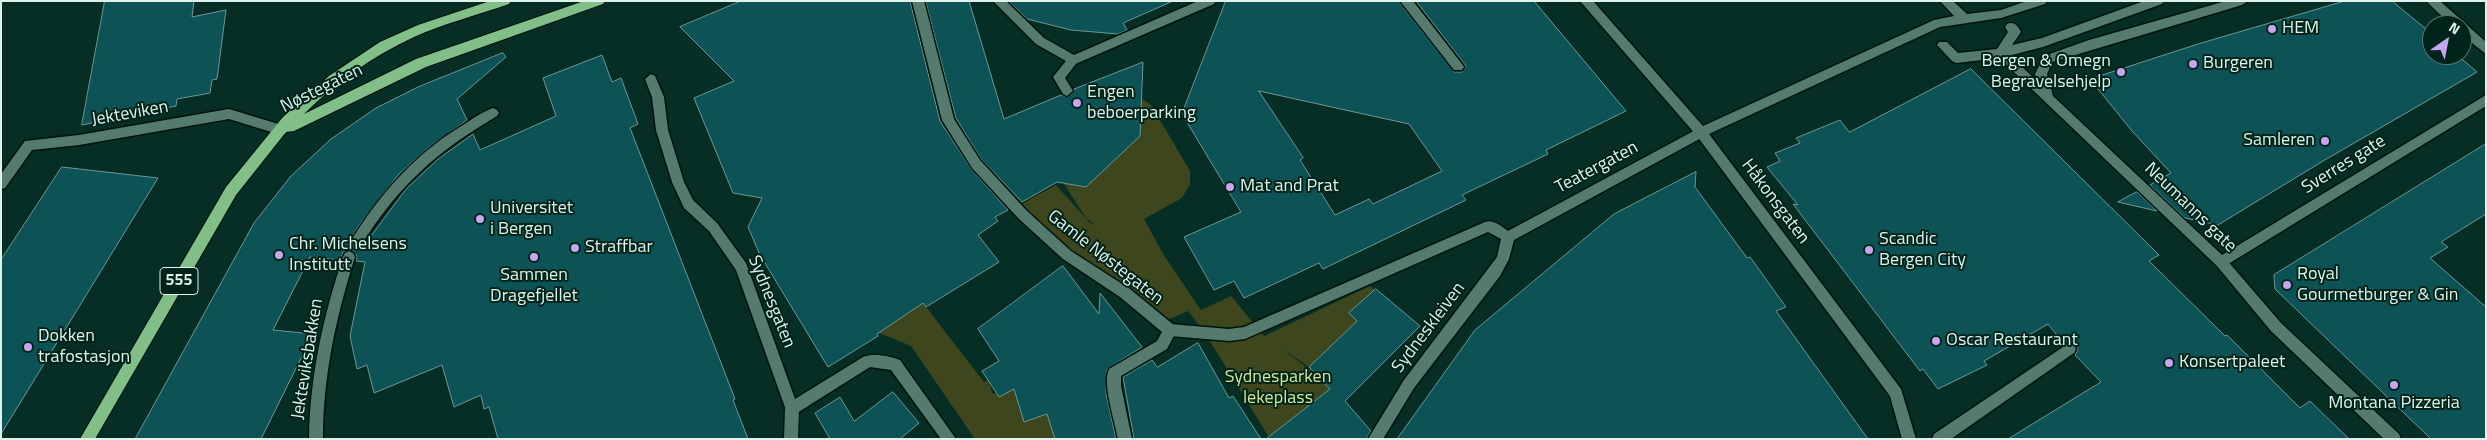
<!DOCTYPE html>
<html>
<head>
<meta charset="utf-8">
<style>
	body { margin:0 }
	#map { position:relative; width:2487px; height:440px; overflow:hidden; background:#062e24; font-family:"Titillium Web",sans-serif }
	canvas { display:block }
	.frame { position:absolute; inset:0; border:2px solid #dff3ec; pointer-events:none }
	.north { position:absolute; left:2422px; top:15px; width:50px; height:50px; box-sizing:border-box; background:#00241a; border:1px solid #59776e; border-radius:50%; rotate:33deg; font-size:14px; font-weight:700; line-height:20px; text-align:center; color:#dff3ec }
	.north::after { content:''; display:block; margin:auto; width:18px; height:22px; background:#c7a6ef; clip-path:polygon(50% 0,100% 100%,50% 72%,0 100%) }
</style>
</head>
<body>
<div id="map">
<canvas width="2487" height="440"></canvas>
<div class="frame"></div>
<div class="north">N</div>
</div>
<script>
const ctx = document.querySelector('canvas').getContext('2d');
ctx.lineJoin = 'round';
function fill(path, color) { ctx.fillStyle = color; ctx.fill(path, 'evenodd'); }
function trace(path, color, width, dash) { ctx.strokeStyle = color; ctx.lineWidth = width; ctx.lineCap = dash ? 'butt' : 'round'; ctx.setLineDash(dash || []); ctx.stroke(path); }
function write(font, color, halo, rows, align = 'center') {
  ctx.font = font + ' "Titillium Web",sans-serif'; ctx.lineWidth = 4; ctx.setLineDash([]); ctx.textBaseline = 'middle'; ctx.strokeStyle = halo; ctx.fillStyle = color; for (const [text, x, y, turn = 0] of rows) {
    ctx.save(); ctx.translate(x, y); ctx.rotate((+turn || 0) * Math.PI / 180); ctx.textAlign = isNaN(turn) ? turn : align; if (halo) ctx.strokeText(text, 0, 0); ctx.fillText(text, 0, 0); ctx.restore();
  }
}
const green = new Path2D(`
	M 1141,98 L 1151,105 L 1190,171 L 1190,184 L 1182,198 L 1144,219 L 1165,257 L 1201,310 L 1231,296 L 1264,336 L 1370,286 L 1375,290 L 1349,313 L 1360,323 L 1309,367 L 1281,348 L 1332,387 L 1270,439 L 1205,333 L 1188,311 L 1165,321 L 1060,245 L 1020,205 L 1056,185 L 1090,223 L 1095,225 L 1086,218 L 1036,140 Z
	M 923,303 L 984,382 L 988,380 L 993,394 L 1025,383 L 1043,399 L 1019,407 L 1024,422 L 1047,414 L 1055,439 L 975,439 L 911,346 L 879,333 L 869,319 Z`);
const building = new Path2D(`
	M 105,1 L 194,1 L 192,17 L 226,10 L 217,79 L 212,80 L 210,93 L 177,99 L 176,106 L 82,125 Z
	M 741,1 L 910,1 L 940,121 L 971,169 L 1008,210 L 995,217 L 998,221 L 978,235 L 999,262 L 926,307 L 923,303 L 877,334 L 878,336 L 828,367 L 760,255 L 748,227 L 762,198 L 733,193 L 694,98 L 734,81 L 680,27 Z
	M 926,1 L 969,1 L 1004,119 L 1061,95 L 1068,97 L 1074,92 L 1074,89 L 1143,62 L 1140,136 L 1086,187 L 1057,182 L 1022,202 L 981,159 L 956,118 Z
	M 1009,1 L 1173,1 L 1123,23 L 1127,30 L 1118,34 L 1071,30 L 1027,19 Z
	M 1226,1 L 1398,1 L 1454,72 L 1462,72 L 1466,66 L 1416,1 L 1534,1 L 1626,111 L 1546,150 L 1548,154 L 1462,195 L 1466,200 L 1323,269 L 1319,263 L 1244,298 L 1234,281 L 1214,290 L 1184,237 L 1241,212 L 1182,114 ZM 1259,91 L 1409,124 L 1442,171 L 1373,204 L 1369,199 L 1335,215 L 1300,160 L 1303,158 Z
	M 2345,1 L 2392,1 L 2432,34 L 2432,55 L 2457,55 L 2477,72 L 2323,161 L 2218,225 L 2185,218 L 2150,185 L 2171,173 L 2132,131 L 2090,79 L 2198,44 Z
	M 503,53 L 506,57 L 457,99 L 467,120 L 429,147 L 399,174 L 362,221 L 348,242 L 350,248 L 355,251 L 362,248 L 406,189 L 438,159 L 473,134 L 480,150 L 556,116 L 543,78 L 602,55 L 612,82 L 621,78 L 638,124 L 630,128 L 735,399 L 733,400 L 748,439 L 498,439 L 489,407 L 484,409 L 481,395 L 454,407 L 442,365 L 374,393 L 367,365 L 357,369 L 350,336 L 365,262 L 356,261 L 357,256 L 350,249 L 343,252 L 340,260 L 310,257 L 273,330 L 313,334 L 261,439 L 135,439 L 254,223 L 291,176 L 331,139 L 376,108 L 418,87 Z
	M 1971,69 L 2159,255 L 2149,261 L 2225,336 L 2227,335 L 2300,408 L 2310,401 L 2349,439 L 2008,439 L 2101,382 L 2075,355 L 2078,350 L 2076,344 L 2070,341 L 2064,344 L 2048,324 L 1984,361 L 1987,365 L 1938,389 L 1923,369 L 1920,371 L 1793,204 L 1798,205 L 1767,167 L 1780,161 L 1775,153 L 1800,143 L 1796,138 L 1840,120 L 1849,132 Z
	M 2486,144 L 2486,214 L 2441,242 L 2448,247 L 2430,258 L 2486,307 L 2486,439 L 2431,439 L 2275,289 L 2274,275 Z
	M 62,167 L 158,178 L 1,434 L 1,260 Z
	M 1696,172 L 1695,187 L 1747,258 L 1750,257 L 1786,307 L 1776,311 L 1868,439 L 1397,439 L 1475,330 L 1614,214 Z
	M 2137,192 L 2157,211 L 2118,202 Z
	M 1063,266 L 1099,314 L 1100,293 L 1142,347 L 1107,369 L 1106,394 L 1116,439 L 1055,439 L 1047,414 L 1024,422 L 1014,389 L 999,397 L 982,371 L 999,361 L 978,329 Z
	M 1376,289 L 1420,326 L 1345,401 L 1371,431 L 1366,439 L 1266,439 L 1330,389 L 1309,367 L 1357,321 L 1349,313 Z
	M 1198,343 L 1229,398 L 1233,396 L 1261,439 L 1134,439 L 1123,377 L 1152,360 L 1157,367 Z
	M 893,392 L 919,423 L 900,439 L 830,439 L 815,413 L 840,397 L 854,421 Z`);
const service = new Path2D(`
	M 1400,1 L 1413,1 L 1462,64 L 1464,67 L 1462,70 L 1454,70 Z
	M 1073,55 L 1079,60 L 1065,78 L 1073,91 L 1067,96 L 1063,94 L 1053,77 L 1069,57 Z
	M 493,108 L 497,110 L 499,113 L 497,116 C 435,153 399,185 360,247 L 356,249 L 352,247 L 350,243 L 352,239 C 381,193 416,153 463,125 C 472,119 482,112 493,108 Z
	M 229,109 L 285,126 L 287,130 L 285,134 L 281,135 L 229,119 L 79,145 L 32,150 L 5,188 L 1,189 L 1,174 L 25,141 L 79,135 Z
	M 349,251 L 353,253 L 355,257 C 336,317 323,376 323,439 L 309,439 C 310,376 323,317 343,257 L 345,253 Z
	M 2069,343 L 2074,345 L 2076,349 L 2074,353 L 1951,439 L 1932,439 L 1934,434 Z`);
const pedestrian = new Path2D(`
	M 912,1 L 924,1 L 954,119 L 980,160 L 1027,211 L 1071,251 L 1130,289 L 1175,326 L 1177,330 L 1167,349 L 1121,376 L 1121,386 L 1132,439 L 1118,439 C 1115,421 1102,385 1109,369 L 1157,341 L 1162,332 L 1120,297 L 1063,259 L 1019,219 L 972,168 L 942,120 Z
	M 2144,1 L 2164,1 L 2162,4 L 2043,47 L 2000,58 L 1956,63 L 1952,61 L 1937,45 L 1939,42 L 1947,42 L 1958,53 L 1997,49 L 2008,32 L 2005,27 L 2007,24 C 2014,21 2018,26 2021,32 L 2012,45 L 2042,38 Z
	M 651,74 L 655,76 L 664,97 L 668,130 L 684,182 L 693,200 L 717,223 L 746,263 L 795,399 L 863,357 C 873,353 890,356 900,360 L 956,439 L 941,439 L 891,370 L 870,367 L 797,413 L 792,415 L 787,413 L 736,270 L 709,231 L 684,208 L 672,182 L 656,130 L 652,97 L 645,79 Z
	M 2221,256 L 2225,258 L 2281,323 L 2399,434 L 2401,439 L 2384,439 L 2271,331 L 2217,266 L 2215,262 L 2217,258 Z`);
const minor = new Path2D(`
	M 993,1 L 1006,1 L 1044,38 L 1074,55 L 1198,1 L 1216,1 L 1214,4 L 1073,65 L 1036,44 Z
	M 2226,1 L 2248,1 L 2242,5 L 2052,62 L 2047,74 L 2053,96 L 2222,255 L 2486,95 L 2486,106 L 2225,266 L 2221,268 L 2217,266 L 1994,53 L 2000,48 L 2004,50 L 2037,81 L 2035,74 L 2044,56 L 2089,40 Z
	M 1701,127 L 1705,128 L 1707,132 L 1705,136 L 1514,240 L 1509,259 L 1500,276 L 1414,388 L 1383,439 L 1368,439 L 1404,380 L 1497,257 L 1501,239 L 1488,232 L 1245,339 L 1229,341 L 1170,336 L 1165,334 L 1163,330 L 1165,326 L 1170,324 L 1229,329 L 1244,327 L 1485,222 C 1493,219 1501,226 1508,231 Z
	M 792,403 L 797,405 L 799,409 L 798,439 L 784,439 L 785,409 L 787,405 Z`);
const secondary = new Path2D(`
	M 1580,1 L 1593,1 L 1703,126 L 1934,20 L 1954,16 L 1940,1 L 1953,1 L 1967,14 L 2001,10 L 2027,1 L 2047,1 L 2045,4 L 2001,18 L 1940,27 L 1709,134 L 1901,389 L 1916,439 L 1902,439 L 1890,396 L 1697,136 Z
	M 2426,1 L 2440,1 L 2486,42 L 2486,54 L 2462,35 L 2462,25 L 2451,25 Z`);
const trunk = new Path2D(`
	M 490,1 L 511,1 L 509,4 C 478,15 445,23 414,37 C 373,56 336,82 304,114 L 416,59 L 584,1 L 605,1 L 603,4 L 426,67 L 294,131 L 286,132 L 236,195 L 95,439 L 80,439 L 226,187 L 283,117 L 329,76 L 380,42 L 418,25 Z`);
const markers = [
	[2272,29,5,"#c7a6ef"],
	[2193,64,5,"#c7a6ef"],
	[2121,72,5,"#c7a6ef"],
	[1077,103,5,"#c7a6ef"],
	[2325,141,5,"#c7a6ef"],
	[1230,187,5,"#c7a6ef"],
	[480,219,5,"#c7a6ef"],
	[575,248,5,"#c7a6ef"],
	[1869,250,5,"#c7a6ef"],
	[279,255,5,"#c7a6ef"],
	[534,257,5,"#c7a6ef"],
	[2287,285,5,"#c7a6ef"],
	[1936,341,5,"#c7a6ef"],
	[28,347,5,"#c7a6ef"],
	[2169,363,5,"#c7a6ef"],
	[2394,385,5,"#c7a6ef"]
];
const shields = [
	[179,281,38]
];
const shieldNames = [
	["555",179,281]
];
const poiNames = [
	["HEM",2282,29],
	["Bergen & Omegn",2111,62,"right"],
	["Begravelsehjelp",2111,83,"right"],
	["Burgeren",2203,64],
	["Engen",1087,93],
	["beboerparking",1087,114],
	["Samleren",2315,141,"right"],
	["Mat and Prat",1240,187],
	["Universitet",490,209],
	["i Bergen",490,230],
	["Scandic",1879,240],
	["Bergen City",1879,261],
	["Chr. Michelsens",289,245],
	["Institutt",289,266],
	["Straffbar",585,248],
	["Royal",2297,275],
	["Gourmetburger & Gin",2297,296],
	["Sammen",534,276,"center"],
	["Dragefjellet",534,297,"center"],
	["Dokken",38,337],
	["trafostasjon",38,358],
	["Oscar Restaurant",1946,341],
	["Konsertpaleet",2179,363],
	["Montana Pizzeria",2394,404,"center"]
];
const streetNames = [
	["Nøstegaten",322,89,-26],
	["Jekteviken",130,114,-10],
	["Sverres gate",2344,165,-32],
	["Teatergaten",1597,168,-28],
	["Håkonsgaten",1775,202,53],
	["Neumanns gate",2190,208,44],
	["Gamle Nøstegaten",1105,258,38],
	["Sydnesgaten",771,302,68],
	["Sydneskleiven",1429,328,-53],
	["Jekteviksbakken",308,359,-81]
];
const parkNames = [
	["Sydnesparken",1278,378],
	["lekeplass",1278,399]
];
fill(green, '#3e461d');
fill(building, '#0d5356');
trace(building, '#6b9798', 1);
trace(service, '#00140d', 3);
trace(pedestrian, '#00140d', 3);
trace(minor, '#00140d', 3);
trace(secondary, '#00140d', 3);
trace(trunk, '#00140d', 2);
fill(service, '#557b6e');
fill(pedestrian, '#557b6e');
fill(minor, '#557b6e');
fill(secondary, '#557b6e');
fill(trunk, '#81be88');
for (const [x, y, r, color] of markers) { const dot = new Path2D(); dot.arc(x, y, r, 0, 2 * Math.PI); ctx.fillStyle = color; ctx.fill(dot); trace(dot, '#00241a', 2); }
for (const [x, y, w] of shields) { const box = new Path2D(); box.roundRect(x - w / 2, y - 13.5, w, 27, 4); ctx.fillStyle = '#00241a'; ctx.fill(box); trace(box, '#dff3ec', 1); }
write('bold 16px', '#dff3ec', null, shieldNames);
write('18px', '#dff3ec', '#00241a', poiNames, 'left');
write('18px', '#dff3ec', '#00241a', streetNames);
write('18px', '#d5e792', '#00241a', parkNames);
</script>
</body>
</html>
